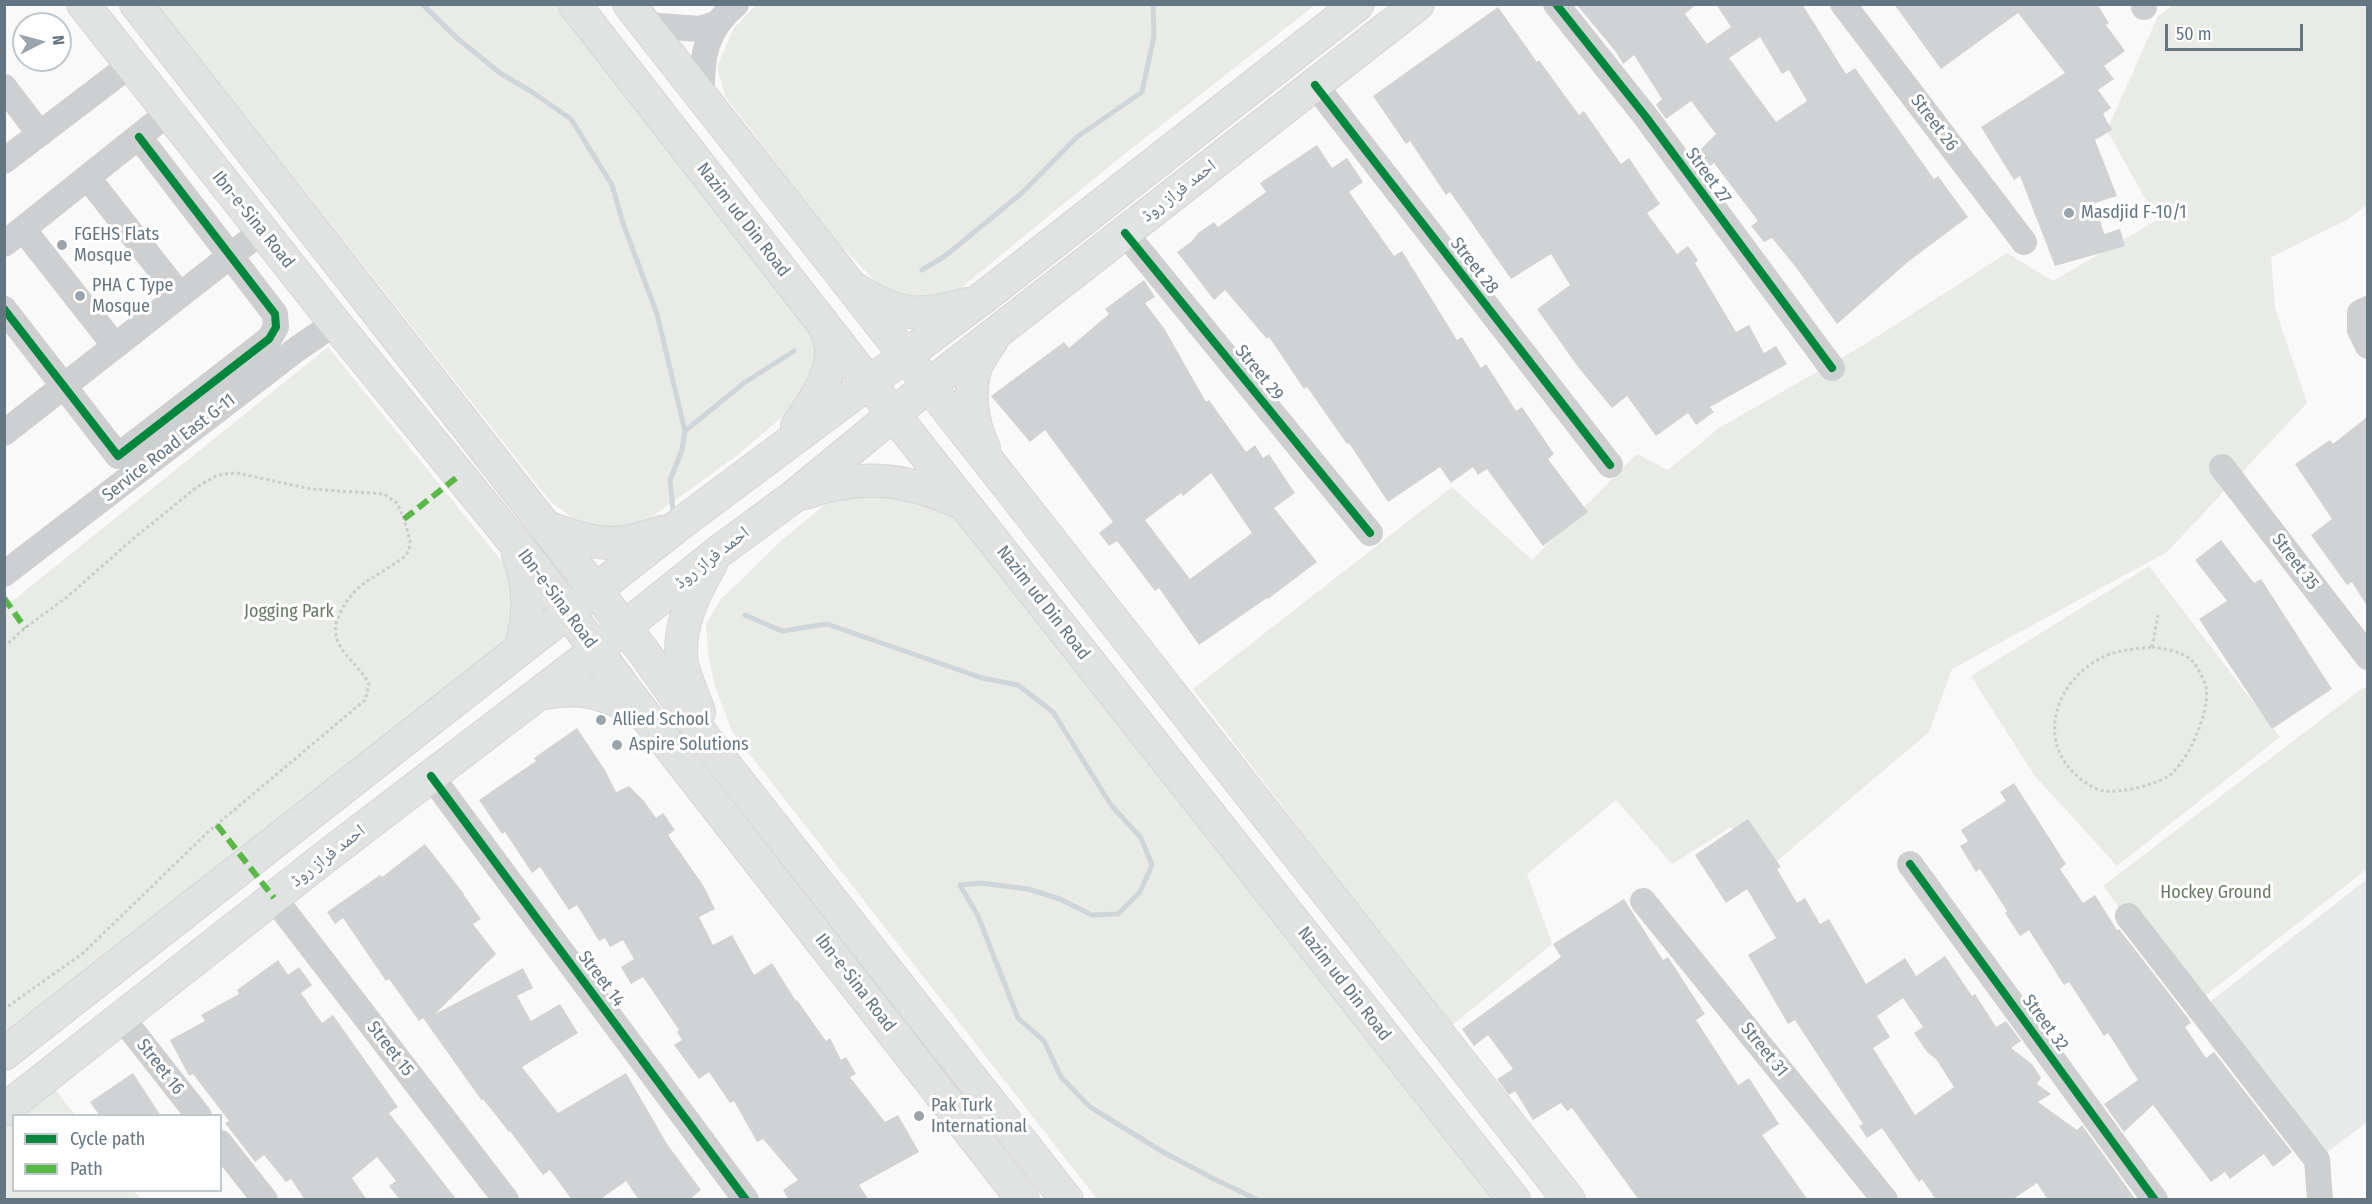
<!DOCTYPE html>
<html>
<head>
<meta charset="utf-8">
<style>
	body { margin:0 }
	#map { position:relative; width:2372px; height:1204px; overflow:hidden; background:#f9f9f9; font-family:"Fira Sans Condensed",sans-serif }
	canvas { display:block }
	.frame { position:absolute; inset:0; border:6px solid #657683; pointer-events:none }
	.legend { position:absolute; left:12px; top:1114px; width:210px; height:78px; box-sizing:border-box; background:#fff; border:2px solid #c1c8cd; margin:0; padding:8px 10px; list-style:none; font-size:18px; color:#657683 }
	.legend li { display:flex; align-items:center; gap:12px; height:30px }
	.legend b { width:30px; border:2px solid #c1c8cd }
	.north { position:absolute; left:12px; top:12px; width:60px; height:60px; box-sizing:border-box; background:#fff; border:2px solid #c1c8cd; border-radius:50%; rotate:84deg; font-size:16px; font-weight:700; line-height:24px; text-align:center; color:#657683 }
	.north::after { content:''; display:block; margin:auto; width:21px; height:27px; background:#99a4ac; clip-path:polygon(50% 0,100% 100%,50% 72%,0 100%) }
	.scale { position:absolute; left:2165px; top:24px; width:138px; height:27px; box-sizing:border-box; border:3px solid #657683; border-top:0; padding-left:8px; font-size:18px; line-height:21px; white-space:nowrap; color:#657683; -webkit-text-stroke:4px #fff; paint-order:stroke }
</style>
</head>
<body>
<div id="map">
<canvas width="2372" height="1204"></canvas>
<div class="frame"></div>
<ul class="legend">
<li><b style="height:8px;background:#00873e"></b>Cycle path</li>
<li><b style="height:8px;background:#58b947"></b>Path</li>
</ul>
<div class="north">N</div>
<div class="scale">50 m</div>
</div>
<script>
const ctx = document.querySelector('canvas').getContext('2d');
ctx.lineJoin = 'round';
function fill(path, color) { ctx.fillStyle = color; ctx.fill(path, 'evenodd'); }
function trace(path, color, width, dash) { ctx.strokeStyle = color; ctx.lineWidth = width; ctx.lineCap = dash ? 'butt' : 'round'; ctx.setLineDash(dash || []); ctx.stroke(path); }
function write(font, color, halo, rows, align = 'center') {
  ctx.font = font + ' "Fira Sans Condensed","Noto Naskh Arabic",sans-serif'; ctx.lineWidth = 6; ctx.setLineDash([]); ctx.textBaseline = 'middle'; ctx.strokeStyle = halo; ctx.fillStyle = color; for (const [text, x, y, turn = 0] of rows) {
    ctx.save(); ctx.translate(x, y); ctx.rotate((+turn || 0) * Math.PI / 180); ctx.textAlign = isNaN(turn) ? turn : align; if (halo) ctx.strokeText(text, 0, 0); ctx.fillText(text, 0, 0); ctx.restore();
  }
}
const built = new Path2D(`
	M 2367,879 L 2367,1122 L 2320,1158 L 2197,1012 Z`);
const green = new Path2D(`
	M 157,5 L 560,5 L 823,349 L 795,406 L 735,457 L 635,529 L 593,534 L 550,501 Z
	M 756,5 L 1315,5 L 1122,156 L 951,296 L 915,306 L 875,281 L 835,240 L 725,96 L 717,66 L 734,28 Z
	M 2173,5 L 2367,5 L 2367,205 L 2347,220 L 2271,257 L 2275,308 L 2307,403 L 2167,552 L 1952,669 L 1929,732 L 1770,867 L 1731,827 L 1672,864 L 1616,800 L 1527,874 L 1552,944 L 1450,1027 L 1193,689 L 1452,487 L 1532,560 L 1637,454 L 1668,470 L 1719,428 L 1864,345 L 2007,253 L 2053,281 L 2157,220 L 2107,130 L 2158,16 Z
	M 328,347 L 560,633 L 5,1066 L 5,607 Z
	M 903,488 L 954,507 L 1502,1199 L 1097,1199 L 733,733 L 715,687 L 708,653 L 706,624 L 720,600 L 782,540 L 837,494 Z
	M 2149,566 L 2280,737 L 2117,866 L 2034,775 L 1971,676 Z
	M 2364,687 L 2367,691 L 2367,869 L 2192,1006 L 2103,886 Z
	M 54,1088 L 75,1115 L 21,1116 Z
	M 13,1122 L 14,1190 L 134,1191 L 141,1199 L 5,1199 L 4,1130 Z`);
const stream = new Path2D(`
	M 422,4 L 457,38 L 500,73 L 532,92 L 571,119 L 612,185 L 623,223 L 657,314 L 685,431 L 682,450 L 670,480 L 673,510
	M 922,270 L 945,256 L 1022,193 L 1077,137 L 1142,92 L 1154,36 L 1153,4
	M 685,431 L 744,383 L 794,351
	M 745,615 L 782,631 L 827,624 L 982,678 L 1018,685 L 1053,712 L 1111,805 L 1141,838 L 1152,865 L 1140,892 L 1118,914 L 1092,915 L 1060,899 L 1028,889 L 981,883 L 960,885 L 978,916 L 1018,1018 L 1044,1041 L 1061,1077 L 1090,1107 L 1163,1152 L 1214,1179 L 1258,1200`);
const building = new Path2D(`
	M 1576,4 L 1697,4 L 1685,14 L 1707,44 L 1731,27 L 1716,4 L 1802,4 L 1846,74 L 1855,68 L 1934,179 L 1938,176 L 1968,217 L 1909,261 L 1837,324 L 1795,266 L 1772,238 L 1764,242 L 1751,226 L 1758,221 L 1714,163 L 1710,166 L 1698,152 L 1716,134 L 1691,101 L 1666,119 L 1656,105 L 1662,99 L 1634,55 L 1623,64 L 1616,52 ZM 1760,37 L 1782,74 L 1789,70 L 1807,101 L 1776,122 L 1729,58 Z
	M 1894,4 L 2097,4 L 2109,23 L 2106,25 L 2125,51 L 2104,66 L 2114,79 L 2098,90 L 2111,108 L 2103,114 L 2112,130 L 2095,140 L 2117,196 L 2095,203 L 2104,234 L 2120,229 L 2125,246 L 2055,266 L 2020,176 L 2014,180 L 1981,127 L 2065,73 L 2018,13 L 1941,69 Z
	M 1498,7 L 1537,62 L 1539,60 L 1579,115 L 1584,111 L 1621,164 L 1629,158 L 1660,204 L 1647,213 L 1677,254 L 1688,246 L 1698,260 L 1695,263 L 1736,332 L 1749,325 L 1764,353 L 1776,346 L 1787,364 L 1710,407 L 1714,412 L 1696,425 L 1688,413 L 1656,436 L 1627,396 L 1612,408 L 1578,367 L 1537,309 L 1570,285 L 1551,254 L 1511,279 L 1450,192 L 1446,195 L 1410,141 L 1406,144 L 1373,96 Z
	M 1317,145 L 1332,168 L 1347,158 L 1363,182 L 1349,192 L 1394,256 L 1402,251 L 1457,340 L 1462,337 L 1481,368 L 1486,364 L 1516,411 L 1522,407 L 1554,454 L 1548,459 L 1588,512 L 1543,546 L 1487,469 L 1478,475 L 1473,467 L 1451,483 L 1440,467 L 1388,502 L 1349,443 L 1347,444 L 1307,387 L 1304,389 L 1269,337 L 1267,339 L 1225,290 L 1214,300 L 1177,252 L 1192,241 L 1198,233 L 1214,222 L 1218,227 L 1266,192 L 1260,183 Z
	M 1144,280 L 1155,297 L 1145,303 L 1164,328 L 1206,402 L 1209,400 L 1246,452 L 1255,445 L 1263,458 L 1269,454 L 1295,493 L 1274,508 L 1317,562 L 1268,599 L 1267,598 L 1199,645 L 1159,588 L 1155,591 L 1117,541 L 1109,546 L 1099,533 L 1113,522 L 1045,430 L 1030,442 L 991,396 L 1064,342 L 1069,348 L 1109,314 L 1105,309 ZM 1211,473 L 1252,533 L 1190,579 L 1145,520 L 1181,493 L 1183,496 Z
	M 2367,417 L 2367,606 L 2352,582 L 2347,585 L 2311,535 L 2332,519 L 2295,464 L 2330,440 L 2333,444 Z
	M 2221,540 L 2254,583 L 2261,579 L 2332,689 L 2272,729 L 2199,619 L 2227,601 L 2195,560 Z
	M 577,728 L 605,770 L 616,792 L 629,786 L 644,801 L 656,818 L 663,813 L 675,830 L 668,835 L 703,885 L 715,909 L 699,917 L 713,945 L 732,935 L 754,975 L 772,963 L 796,1001 L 797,1000 L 826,1041 L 830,1038 L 841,1060 L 846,1057 L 856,1074 L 850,1077 L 885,1122 L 898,1115 L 919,1152 L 859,1185 L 869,1200 L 789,1200 L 783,1190 L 798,1180 L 763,1139 L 757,1142 L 734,1101 L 730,1103 L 709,1072 L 699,1079 L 674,1045 L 682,1040 L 677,1032 L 679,1030 L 643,977 L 631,984 L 621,967 L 634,959 L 623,940 L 610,947 L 605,938 L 599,941 L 577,905 L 569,910 L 540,867 L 532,873 L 505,832 L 502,834 L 479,800 L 536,761 L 534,758 Z
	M 2014,783 L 2066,864 L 2060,869 L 2083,903 L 2095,895 L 2117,930 L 2119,929 L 2188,1018 L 2191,1023 L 2185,1027 L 2206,1058 L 2214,1052 L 2292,1152 L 2273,1167 L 2264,1154 L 2230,1179 L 2225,1172 L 2211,1182 L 2153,1105 L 2124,1132 L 2104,1104 L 2138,1080 L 2108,1033 L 2104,1036 L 2069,982 L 2064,985 L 2029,930 L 2020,936 L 2005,913 L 2007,911 L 1980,869 L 1976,872 L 1960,846 L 1968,841 L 1961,830 L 2006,801 L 2000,792 Z
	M 1748,819 L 1781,867 L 1777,869 L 1797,903 L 1805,898 L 1820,924 L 1829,919 L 1866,984 L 1905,958 L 1916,976 L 1945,956 L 1972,996 L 1975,994 L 1996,1027 L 2006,1021 L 2021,1041 L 2011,1048 L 2032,1064 L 2041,1078 L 2037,1084 L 2051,1094 L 2038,1102 L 2077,1130 L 2082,1125 L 2136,1200 L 2048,1200 L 2037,1183 L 2012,1200 L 1936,1200 L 1922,1179 L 1919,1182 L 1882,1128 L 1867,1138 L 1859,1126 L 1863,1124 L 1795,1020 L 1788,1024 L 1748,955 L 1776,938 L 1747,889 L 1726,903 L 1695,855 ZM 1903,998 L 1923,1027 L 1914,1033 L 1927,1052 L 1936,1059 L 1954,1087 L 1915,1115 L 1873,1048 L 1890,1037 L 1877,1016 Z
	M 425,844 L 464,894 L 463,894 L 481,919 L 473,924 L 496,954 L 435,1014 L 523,968 L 533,988 L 517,996 L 531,1021 L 560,1004 L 578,1033 L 522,1067 L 558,1113 L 626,1073 L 667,1144 L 701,1190 L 689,1200 L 639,1200 L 626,1181 L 601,1199 L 572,1200 L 550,1170 L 543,1175 L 510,1131 L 509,1132 L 483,1099 L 482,1101 L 423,1018 L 419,1021 L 389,979 L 386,981 L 343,918 L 335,924 L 327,912 L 380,875 L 382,877 Z
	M 1624,899 L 1663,960 L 1668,957 L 1705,1014 L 1696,1020 L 1738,1085 L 1749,1078 L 1779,1124 L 1762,1135 L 1808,1200 L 1639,1200 L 1572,1108 L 1567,1111 L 1561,1103 L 1533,1120 L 1515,1091 L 1509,1095 L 1497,1079 L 1513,1069 L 1488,1035 L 1474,1046 L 1462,1029 L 1561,957 L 1553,944 Z
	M 278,960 L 288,975 L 299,967 L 312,985 L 301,993 L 322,1023 L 333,1015 L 398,1107 L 389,1113 L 457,1200 L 400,1200 L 389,1186 L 396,1181 L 377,1157 L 352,1178 L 367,1200 L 305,1200 L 291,1179 L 286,1182 L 264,1155 L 255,1162 L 225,1123 L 229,1121 L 193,1074 L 189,1076 L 170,1040 L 205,1021 L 201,1015 L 239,994 L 237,990 Z
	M 133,1073 L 161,1116 L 100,1116 L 90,1102 Z`);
const path = new Path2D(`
	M 4,647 L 25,628 L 67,597 L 134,538 L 197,487 L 216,476 L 224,474 L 237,473 L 311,489 L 384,494 L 397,503 L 404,519 L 410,541 L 409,550 L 405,556 C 378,578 357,579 340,613 C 335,624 333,632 339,644 C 346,659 363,669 369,685 L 365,700 L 208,832 L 82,954 L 4,1009
	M 2152,647 C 2165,649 2184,651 2194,663 C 2198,668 2204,681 2206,687 C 2211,710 2187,765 2167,777 C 2154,785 2121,793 2105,791 C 2094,790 2082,781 2074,773 C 2037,737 2057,682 2099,659 C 2115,650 2133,649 2152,647 Z
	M 2152,647 L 2158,615`);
const minor = new Path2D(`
	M 1556,4 L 1646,117 L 1832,368
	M 1843,4 L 2024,242
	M 2144,4 L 2144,7
	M 645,25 L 700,29 L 716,24
	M 1315,85 L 1610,465
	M 4,87 L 40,134
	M 702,96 C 701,58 705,30 736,4
	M 4,161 L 130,65
	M 88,178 L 179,294
	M 23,229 L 115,346
	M 1125,233 L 1370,533
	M 4,244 L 168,113
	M 4,309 L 118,456 L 269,339 L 276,327 L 275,314 L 139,137
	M 2368,309 L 2360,313 L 2360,330 L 2368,346
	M 4,433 L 262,231
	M 2222,467 L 2368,657
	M 4,574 L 297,349 L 335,323
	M 431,776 L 746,1200
	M 1910,864 L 2155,1200
	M 274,898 L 506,1200
	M 1643,901 L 1885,1200
	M 2128,916 L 2317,1160 L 2320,1200
	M 122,1018 L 199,1116
	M 220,1143 L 265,1200`);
const major = new Path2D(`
	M 83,4 L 335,323 L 536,569 L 631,697 L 1023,1200
	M 136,4 L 643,651 L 712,748 L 1067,1200
	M 574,4 L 894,415 L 1514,1200
	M 629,4 L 1569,1200
	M 857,290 C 898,316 920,318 966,304
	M 797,426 C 813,402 833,377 831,347 C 830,339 826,331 823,323
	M 984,448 C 972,424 967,390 977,364 C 981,356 988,347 992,340
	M 805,493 C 863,472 909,479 963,504
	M 545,526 C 591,544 614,550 662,532
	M 518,555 C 531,587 529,616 521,648
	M 539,694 C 580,686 604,691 640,713
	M 699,712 C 694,697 685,679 682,663 C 677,628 694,593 711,564
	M 4,1054 L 676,527 L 980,300 L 1358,4
	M 4,1110 L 324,858 L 596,650 L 717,553 L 793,497 L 928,386 L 1418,4`);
const quiet = new Path2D(`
	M 404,519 L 460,475
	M 4,598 L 25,628
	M 217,825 L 274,898`);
const cycleway = new Path2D(`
	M 1556,4 L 1646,117 L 1832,368
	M 1315,85 L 1610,465
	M 1125,233 L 1370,533
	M 4,309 L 118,456 L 269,339 L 276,327 L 275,314 L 139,137
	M 431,776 L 746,1200
	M 1910,864 L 2155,1200`);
const markers = [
	[2069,213,6,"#99a4ac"],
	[62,245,6,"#99a4ac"],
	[80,296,6,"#99a4ac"],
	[601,720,6,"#99a4ac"],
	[617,745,6,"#99a4ac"],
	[919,1116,6,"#99a4ac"]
];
const streetNames = [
	["Street 26",1934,123,53],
	["Street 27",1708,176,54],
	["احمد فراز روڈ",1179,191,-38],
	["Ibn-e-Sina Road",253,220,51],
	["Nazim ud Din Road",743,220,52],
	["Street 28",1474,266,52],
	["Street 29",1259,373,51],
	["Service Road East G-11",169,448,-38],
	["احمد فراز روڈ",712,558,-38],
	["Street 35",2295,562,53],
	["Ibn-e-Sina Road",557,599,53],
	["Nazim ud Din Road",1043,603,52],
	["احمد فراز روڈ",328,856,-38],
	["Street 14",601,979,53],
	["Ibn-e-Sina Road",855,983,52],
	["Nazim ud Din Road",1344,984,52],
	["Street 32",2045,1023,54],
	["Street 15",390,1049,52],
	["Street 31",1764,1050,51],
	["Street 16",160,1067,52]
];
const poiNames = [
	["Masdjid F-10/1",2081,213],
	["FGEHS Flats",74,235],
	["Mosque",74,256],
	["PHA C Type",92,286],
	["Mosque",92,307],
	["Allied School",613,720],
	["Aspire Solutions",629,745],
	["Pak Turk",931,1106],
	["International",931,1127]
];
const parkNames = [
	["Jogging Park",289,612],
	["Hockey Ground",2216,893]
];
fill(built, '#e8e9e9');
fill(green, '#e8ebe6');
trace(stream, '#ced6d9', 5);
fill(building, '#d0d2d3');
trace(major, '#d5d6d7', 34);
trace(path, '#cbcccd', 3, [3, 3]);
trace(minor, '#cecfd0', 26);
trace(major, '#e1e2e2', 32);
trace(quiet, '#58b947', 6, [12, 6]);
trace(cycleway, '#00873e', 8);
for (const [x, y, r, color] of markers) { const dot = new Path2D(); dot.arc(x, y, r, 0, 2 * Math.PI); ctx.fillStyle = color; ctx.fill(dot); trace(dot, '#fff', 2); }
write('18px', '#657683', '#fff', streetNames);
write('18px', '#657683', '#fff', poiNames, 'left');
write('18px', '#687a64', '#fff', parkNames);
</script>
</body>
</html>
